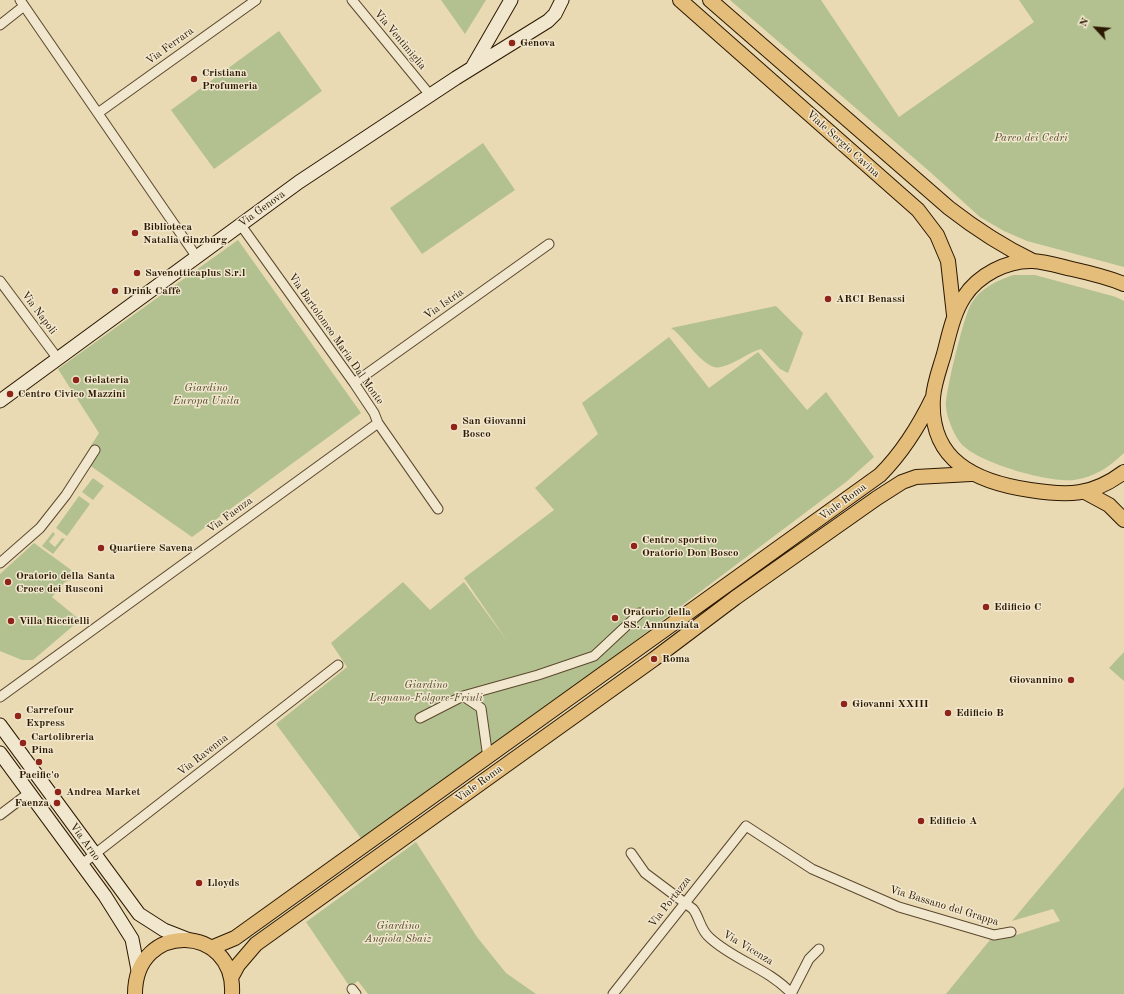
<!DOCTYPE html>
<html>
<head>
<meta charset="utf-8">
<style>
	body { margin:0 }
	#map { position:relative; width:1124px; height:994px; overflow:hidden; background:#e9dab3; font-family:"Old Standard TT",serif }
	canvas { display:block }
	.north { position:absolute; left:1076px; top:8px; width:40px; height:40px; -webkit-text-stroke:3px #f1e7ce; paint-order:stroke; rotate:296deg; font-size:11px; font-weight:700; line-height:16px; text-align:center; color:#2b1801 }
	.north::after { content:''; display:block; margin:auto; width:14px; height:18px; background:#2b1801; clip-path:polygon(50% 0,100% 100%,50% 72%,0 100%) }
</style>
</head>
<body>
<div id="map">
<canvas width="1124" height="994"></canvas>
<div class="north">N</div>
</div>
<script>
const ctx = document.querySelector('canvas').getContext('2d');
ctx.lineJoin = 'round';
function fill(path, color) { ctx.fillStyle = color; ctx.fill(path, 'evenodd'); }
function trace(path, color, width, dash) { ctx.strokeStyle = color; ctx.lineWidth = width; ctx.lineCap = dash ? 'butt' : 'round'; ctx.setLineDash(dash || []); ctx.stroke(path); }
function write(font, color, halo, rows, align = 'center') {
  ctx.font = font + ' "Old Standard TT",serif'; ctx.lineWidth = 3; ctx.setLineDash([]); ctx.textBaseline = 'middle'; ctx.strokeStyle = halo; ctx.fillStyle = color; for (const [text, x, y, turn = 0] of rows) {
    ctx.save(); ctx.translate(x, y); ctx.rotate((+turn || 0) * Math.PI / 180); ctx.textAlign = isNaN(turn) ? turn : align; if (halo) ctx.strokeText(text, 0, 0); ctx.fillText(text, 0, 0); ctx.restore();
  }
}
const green = new Path2D(`
	M 441,0 L 486,0 L 465,34 Z
	M 730,0 L 821,0 L 899,117 L 1034,22 L 1019,0 L 1124,0 L 1124,267 L 1027,241 L 1004,231 L 980,217 L 929,171 Z
	M 279,31 L 322,91 L 214,169 L 171,110 Z
	M 483,143 L 515,190 L 422,254 L 390,208 Z
	M 238,240 L 361,413 L 192,537 L 82,460 L 99,433 L 58,369 Z
	M 1013,275 L 1035,275 L 1116,297 L 1124,301 L 1124,453 C 1109,467 1095,477 1074,480 C 1049,483 973,462 959,441 C 953,432 947,418 946,407 C 945,393 964,316 971,304 C 980,288 997,281 1013,275 Z
	M 776,306 L 803,333 L 788,373 L 780,369 L 761,349 C 747,353 735,364 721,367 C 705,372 685,337 671,328 Z
	M 669,337 L 709,388 L 758,352 L 807,410 L 826,392 L 874,457 L 846,482 L 551,704 L 549,703 L 363,841 L 276,724 L 347,667 L 331,643 L 403,582 L 430,610 L 464,582 L 508,642 L 464,578 L 554,510 L 535,488 L 598,434 L 582,403 Z
	M 93,478 L 104,486 L 93,500 L 82,492 Z
	M 79,496 L 90,504 L 67,536 L 56,528 Z
	M 53,532 L 55,534 L 49,542 L 55,547 L 62,538 L 65,539 L 53,554 L 42,546 Z
	M 34,543 L 81,577 L 65,582 L 52,597 L 80,620 L 33,660 L 22,660 L 0,651 L 0,574 Z
	M 1124,652 L 1124,681 L 1109,668 Z
	M 1124,787 L 1124,994 L 946,994 L 994,935 L 1013,936 L 1060,921 L 1053,909 L 1012,921 Z
	M 416,842 L 477,937 L 506,973 L 536,994 L 368,994 L 358,981 L 350,987 L 306,922 Z`);
const street = new Path2D(`
	M 20,0 L 196,256
	M 352,0 L 430,95
	M 0,25 L 24,6
	M 98,113 L 256,0
	M 240,224 L 354,383 L 374,413 L 378,423 L 438,509
	M 0,281 L 58,359
	M 354,383 L 549,244
	M 0,563 L 40,528 L 66,495 L 95,450
	M 463,696 L 538,675 L 594,656 L 640,613
	M 0,697 L 378,423
	M 420,718 L 463,696 L 481,708 L 488,758
	M 0,815 L 29,793
	M 631,853 L 645,873 L 693,909 C 700,918 700,930 710,938 C 735,961 768,968 792,994
	M 82,864 L 338,665
	M 352,989 L 356,994
	M 613,994 L 746,826 L 812,869 L 899,907 L 994,935 L 1011,932
	M 791,994 L 809,959 L 819,949`);
const secondary = new Path2D(`
	M 473,66 L 511,0
	M 0,401 L 299,182 L 456,78 L 548,21 L 555,14 L 562,0
	M 0,725 L 139,914 L 164,930 L 187,939
	M 0,753 L 105,896 L 132,939 L 138,970`);
const primary = new Path2D(`
	M 680,0 L 918,210 L 937,235 L 948,261 L 954,315
	M 710,0 L 949,208 C 976,229 1002,246 1033,261
	M 1124,284 C 1107,277 1090,273 1072,269 C 1059,266 1046,262 1033,261 C 1007,260 978,275 964,297 C 953,314 949,335 944,354 C 940,368 934,383 933,398 C 929,461 976,482 1030,490 C 1068,496 1092,496 1124,472
	M 1085,492 L 1109,505 L 1124,520
	M 211,948 L 235,938 L 880,475 C 903,452 919,426 933,397
	M 231,978 L 238,965 L 256,944 L 654,659 L 735,598 L 877,498 L 902,482 L 916,477 L 971,474
	M 135,994 C 135,920 236,924 232,994`);
const markers = [
	[512,43,4,"#8f2418"],
	[194,79,4,"#8f2418"],
	[135,233,4,"#8f2418"],
	[137,273,4,"#8f2418"],
	[115,291,4,"#8f2418"],
	[828,299,4,"#8f2418"],
	[76,380,4,"#8f2418"],
	[10,394,4,"#8f2418"],
	[454,427,4,"#8f2418"],
	[634,546,4,"#8f2418"],
	[101,548,4,"#8f2418"],
	[8,582,4,"#8f2418"],
	[986,607,4,"#8f2418"],
	[615,618,4,"#8f2418"],
	[11,621,4,"#8f2418"],
	[654,659,4,"#8f2418"],
	[1071,680,4,"#8f2418"],
	[844,704,4,"#8f2418"],
	[948,713,4,"#8f2418"],
	[18,716,4,"#8f2418"],
	[23,743,4,"#8f2418"],
	[39,762,4,"#8f2418"],
	[58,792,4,"#8f2418"],
	[57,803,4,"#8f2418"],
	[921,821,4,"#8f2418"],
	[199,883,4,"#8f2418"]
];
const streetNames = [
	["Via Ventimiglia",400,40,50],
	["Via Ferrara",170,46,-36],
	["Viale Sergio Cavina",843,144,42],
	["Via Genova",262,209,-36],
	["Via Istria",444,304,-35],
	["Via Napoli",39,313,53],
	["Via Bartolomeo Maria Dal Monte",336,339,55],
	["Viale Roma",843,502,-36],
	["Via Faenza",230,515,-36],
	["Via Ravenna",203,755,-38],
	["Viale Roma",479,784,-36],
	["Via Arno",85,842,54],
	["Via Portazza",670,902,-52],
	["Via Bassano del Grappa",944,906,17],
	["Via Vicenza",748,948,31]
];
const poiNames = [
	["Genova",520,43],
	["Cristiana",202,73],
	["Profumeria",202,86],
	["Biblioteca",143,227],
	["Natalia Ginzburg",143,240],
	["Savenotticaplus S.r.l",145,273],
	["Drink Caffè",123,291],
	["ARCI Benassi",836,299],
	["Gelateria",84,380],
	["Centro Civico Mazzini",18,394],
	["San Giovanni",462,421],
	["Bosco",462,434],
	["Centro sportivo",642,540],
	["Oratorio Don Bosco",642,553],
	["Quartiere Savena",109,548],
	["Oratorio della Santa",16,576],
	["Croce dei Rusconi",16,589],
	["Edificio C",994,607],
	["Oratorio della",623,612],
	["SS. Annunziata",623,625],
	["Villa Riccitelli",19,621],
	["Roma",662,659],
	["Giovannino",1063,680,"right"],
	["Giovanni XXIII",852,704],
	["Carrefour",26,710],
	["Express",26,723],
	["Edificio B",956,713],
	["Cartolibreria",31,737],
	["Pina",31,750],
	["Pacific'o",39,775,"center"],
	["Andrea Market",66,792],
	["Faenza",49,803,"right"],
	["Edificio A",929,821],
	["Lloyds",207,883]
];
const parkNames = [
	["Parco dei Cedri",1031,138],
	["Giardino",206,388],
	["Europa Unita",206,401],
	["Giardino",426,685],
	["Legnano-Folgore-Friuli",426,698],
	["Giardino",398,926],
	["Angiola Sbaiz",398,939]
];
fill(green, '#b3c08f');
trace(street, '#5a482e', 11);
trace(secondary, '#2b1801', 15);
trace(primary, '#2b1801', 16);
trace(street, '#f1e7ce', 9);
trace(secondary, '#f1e7ce', 13);
trace(primary, '#e4bd7a', 14);
for (const [x, y, r, color] of markers) { const dot = new Path2D(); dot.arc(x, y, r, 0, 2 * Math.PI); ctx.fillStyle = color; ctx.fill(dot); trace(dot, '#f1e7ce', 1.5); }
write('11px', '#2b1801', '#f1e7ce', streetNames);
write('bold 11px', '#2b1801', '#f1e7ce', poiNames, 'left');
write('italic 11px', '#544a2c', '#f1e7ce', parkNames);
</script>
</body>
</html>
